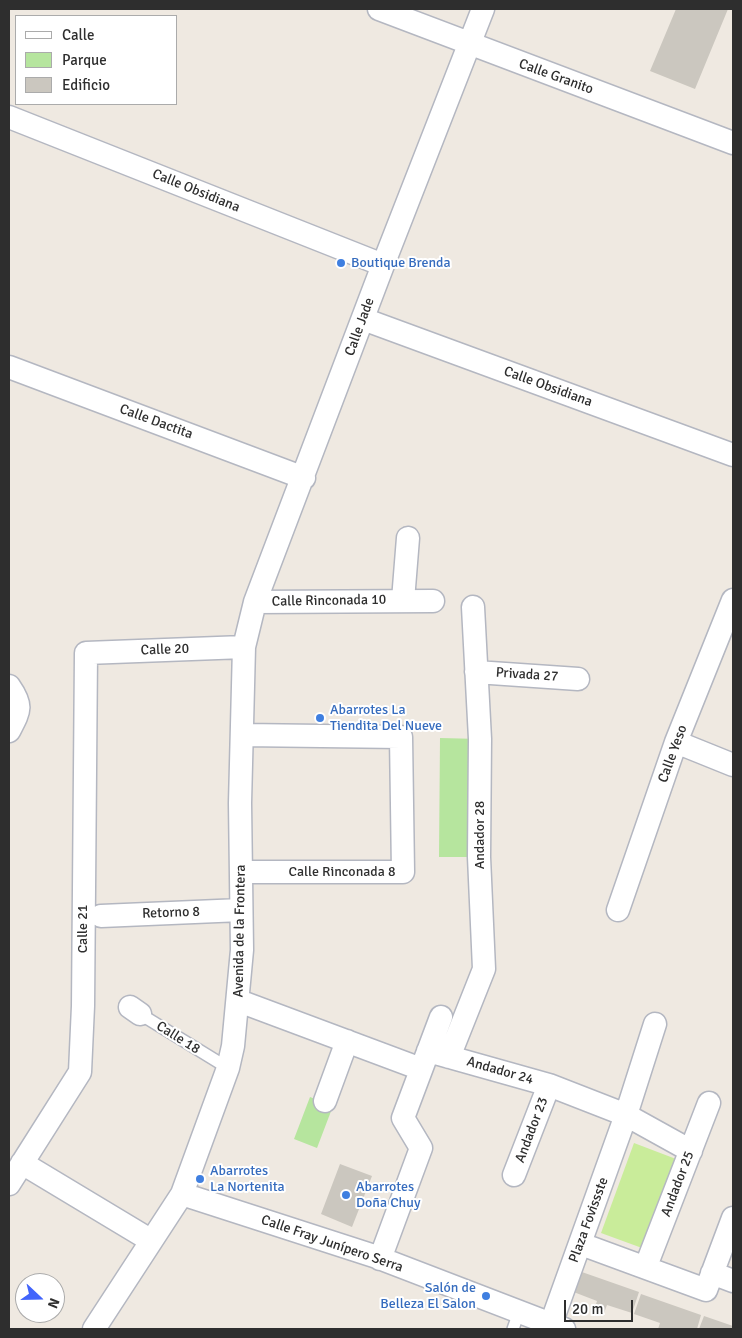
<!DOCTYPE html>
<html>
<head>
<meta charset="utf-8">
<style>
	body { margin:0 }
	#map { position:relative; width:742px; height:1338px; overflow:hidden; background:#efe9e1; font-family:Signika,sans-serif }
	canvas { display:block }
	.frame { position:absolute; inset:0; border:10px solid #2e2e2e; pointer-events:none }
	.legend { position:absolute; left:15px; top:15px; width:162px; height:90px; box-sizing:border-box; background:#fff; border:1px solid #ababab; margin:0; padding:6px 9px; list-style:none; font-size:15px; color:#2e2e2e }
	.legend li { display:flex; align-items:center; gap:10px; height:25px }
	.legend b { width:25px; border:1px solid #ababab }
	.north { position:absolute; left:15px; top:1273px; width:50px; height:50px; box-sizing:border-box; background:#fff; border:1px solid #ababab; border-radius:50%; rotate:111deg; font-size:14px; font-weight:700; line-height:20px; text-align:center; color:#2e2e2e }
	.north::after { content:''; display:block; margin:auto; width:18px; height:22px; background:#4264fb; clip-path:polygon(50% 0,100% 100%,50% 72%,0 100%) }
	.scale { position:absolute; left:564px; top:1300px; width:69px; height:22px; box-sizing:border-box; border:2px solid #2e2e2e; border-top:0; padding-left:6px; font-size:15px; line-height:18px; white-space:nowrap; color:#2e2e2e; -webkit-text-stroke:4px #fff; paint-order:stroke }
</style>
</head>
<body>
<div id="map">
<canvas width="742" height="1338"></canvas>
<div class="frame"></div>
<ul class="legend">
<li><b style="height:6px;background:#fff"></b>Calle</li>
<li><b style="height:14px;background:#b6e59e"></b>Parque</li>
<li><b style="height:14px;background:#cbc7bf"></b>Edificio</li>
</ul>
<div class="north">N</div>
<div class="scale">20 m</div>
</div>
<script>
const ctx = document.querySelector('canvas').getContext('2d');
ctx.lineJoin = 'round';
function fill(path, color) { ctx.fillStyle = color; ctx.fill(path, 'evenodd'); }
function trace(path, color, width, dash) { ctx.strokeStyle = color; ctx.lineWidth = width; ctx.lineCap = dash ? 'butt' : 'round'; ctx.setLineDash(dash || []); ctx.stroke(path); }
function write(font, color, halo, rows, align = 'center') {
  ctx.font = font + ' Signika,sans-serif'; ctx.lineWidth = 4; ctx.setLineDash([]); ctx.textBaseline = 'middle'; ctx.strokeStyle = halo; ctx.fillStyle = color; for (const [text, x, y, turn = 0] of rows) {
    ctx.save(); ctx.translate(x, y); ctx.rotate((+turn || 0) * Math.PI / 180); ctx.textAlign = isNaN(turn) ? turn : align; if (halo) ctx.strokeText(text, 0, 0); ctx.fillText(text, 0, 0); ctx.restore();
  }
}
const green = new Path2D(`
	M 440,738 L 480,739 L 479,857 L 439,857 Z
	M 310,1097 L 333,1106 L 317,1148 L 294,1139 Z`);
const pitch = new Path2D(`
	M 634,1143 L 676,1159 L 642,1248 L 601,1233 Z`);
const building = new Path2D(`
	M 676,9 L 728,9 L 695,89 L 650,71 Z
	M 340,1164 L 372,1176 L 352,1227 L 321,1214 Z
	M 579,1271 L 639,1292 L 632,1313 L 607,1305 L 604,1313 L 594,1310 L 597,1301 L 571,1291 Z
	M 641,1294 L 701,1315 L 697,1329 L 658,1329 L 660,1323 L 634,1314 Z
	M 704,1316 L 733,1326 L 733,1329 L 699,1329 Z`);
const lane = new Path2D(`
	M 140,1014 L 228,1068
	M 513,1329 L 519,1312`);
const street = new Path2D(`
	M 379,9 L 733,143
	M 9,117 L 383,265
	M 363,319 L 733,455
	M 9,367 L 304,478
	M 403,600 L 408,538
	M 255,602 L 433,601
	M 476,672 L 578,679
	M 9,686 C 23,706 20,710 9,731
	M 676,742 L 733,765
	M 241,872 L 403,872 L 401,737 L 243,735
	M 618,910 L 676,742 L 733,600
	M 101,916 L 241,910
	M 239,1001 L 421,1069
	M 130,1007 L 140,1014
	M 428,1051 L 549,1085 L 626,1115 L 691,1151
	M 449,1057 L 484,969 L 479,857 L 480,739 L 473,607
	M 325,1101 L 347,1041
	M 22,1163 L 150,1240
	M 514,1175 L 549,1085
	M 9,1184 L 80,1072 L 83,1006 L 86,653 L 244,647
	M 182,1194 L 374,1256 L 564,1329
	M 581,1244 L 706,1290 L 733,1218
	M 380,1259 L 421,1148 L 403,1118 L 441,1017
	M 646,1266 L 709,1103
	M 712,1273 L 733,1281
	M 551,1324 L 626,1115 L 655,1024
	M 94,1329 L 182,1194 L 228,1068 L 233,1046 L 242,950 L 240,803 L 244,647 L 255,602 L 383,265 L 483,9`);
const markers = [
	[341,263,5,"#3f7fe0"],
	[320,718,5,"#3f7fe0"],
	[200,1179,5,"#3f7fe0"],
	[346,1195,5,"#3f7fe0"],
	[486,1296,5,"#3f7fe0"]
];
const streetNames = [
	["Calle Granito",556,77,20],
	["Calle Obsidiana",196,191,22],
	["Calle Jade",360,327,-70],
	["Calle Obsidiana",548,387,20],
	["Calle Dactita",156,422,20],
	["Calle Rinconada 10",329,601,-1],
	["Calle 20",165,650,-2],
	["Privada 27",527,675,4],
	["Calle Yeso",673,754,-70],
	["Andador 28",480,835,-90],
	["Calle Rinconada 8",342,872],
	["Retorno 8",171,913,-2],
	["Calle 21",83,929,-90],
	["Avenida de la Frontera",240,931,-89],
	["Calle 18",178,1038,32],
	["Andador 24",500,1071,16],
	["Andador 23",532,1130,-69],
	["Andador 25",678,1184,-69],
	["Plaza Fovissste",589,1220,-70],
	["Calle Fray Junípero Serra",332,1244,19]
];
const shopNames = [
	["Boutique Brenda",351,263],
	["Abarrotes La",330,710],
	["Tiendita Del Nueve",330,726],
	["Abarrotes",210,1171],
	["La Nortenita",210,1187],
	["Abarrotes",356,1187],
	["Doña Chuy",356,1203],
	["Salón de",476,1288,"right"],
	["Belleza El Salon",476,1304,"right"]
];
fill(green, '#b6e59e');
fill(pitch, '#c9ec9a');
fill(building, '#cbc7bf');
trace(lane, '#b4b7c1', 14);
trace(street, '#b4b7c1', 25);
trace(lane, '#fff', 11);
trace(street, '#fff', 22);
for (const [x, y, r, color] of markers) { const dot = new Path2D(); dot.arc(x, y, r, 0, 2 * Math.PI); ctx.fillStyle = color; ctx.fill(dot); trace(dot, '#fff', 2); }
write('14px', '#2e2e2e', '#fff', streetNames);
write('14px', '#366cbe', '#fff', shopNames, 'left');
</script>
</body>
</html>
